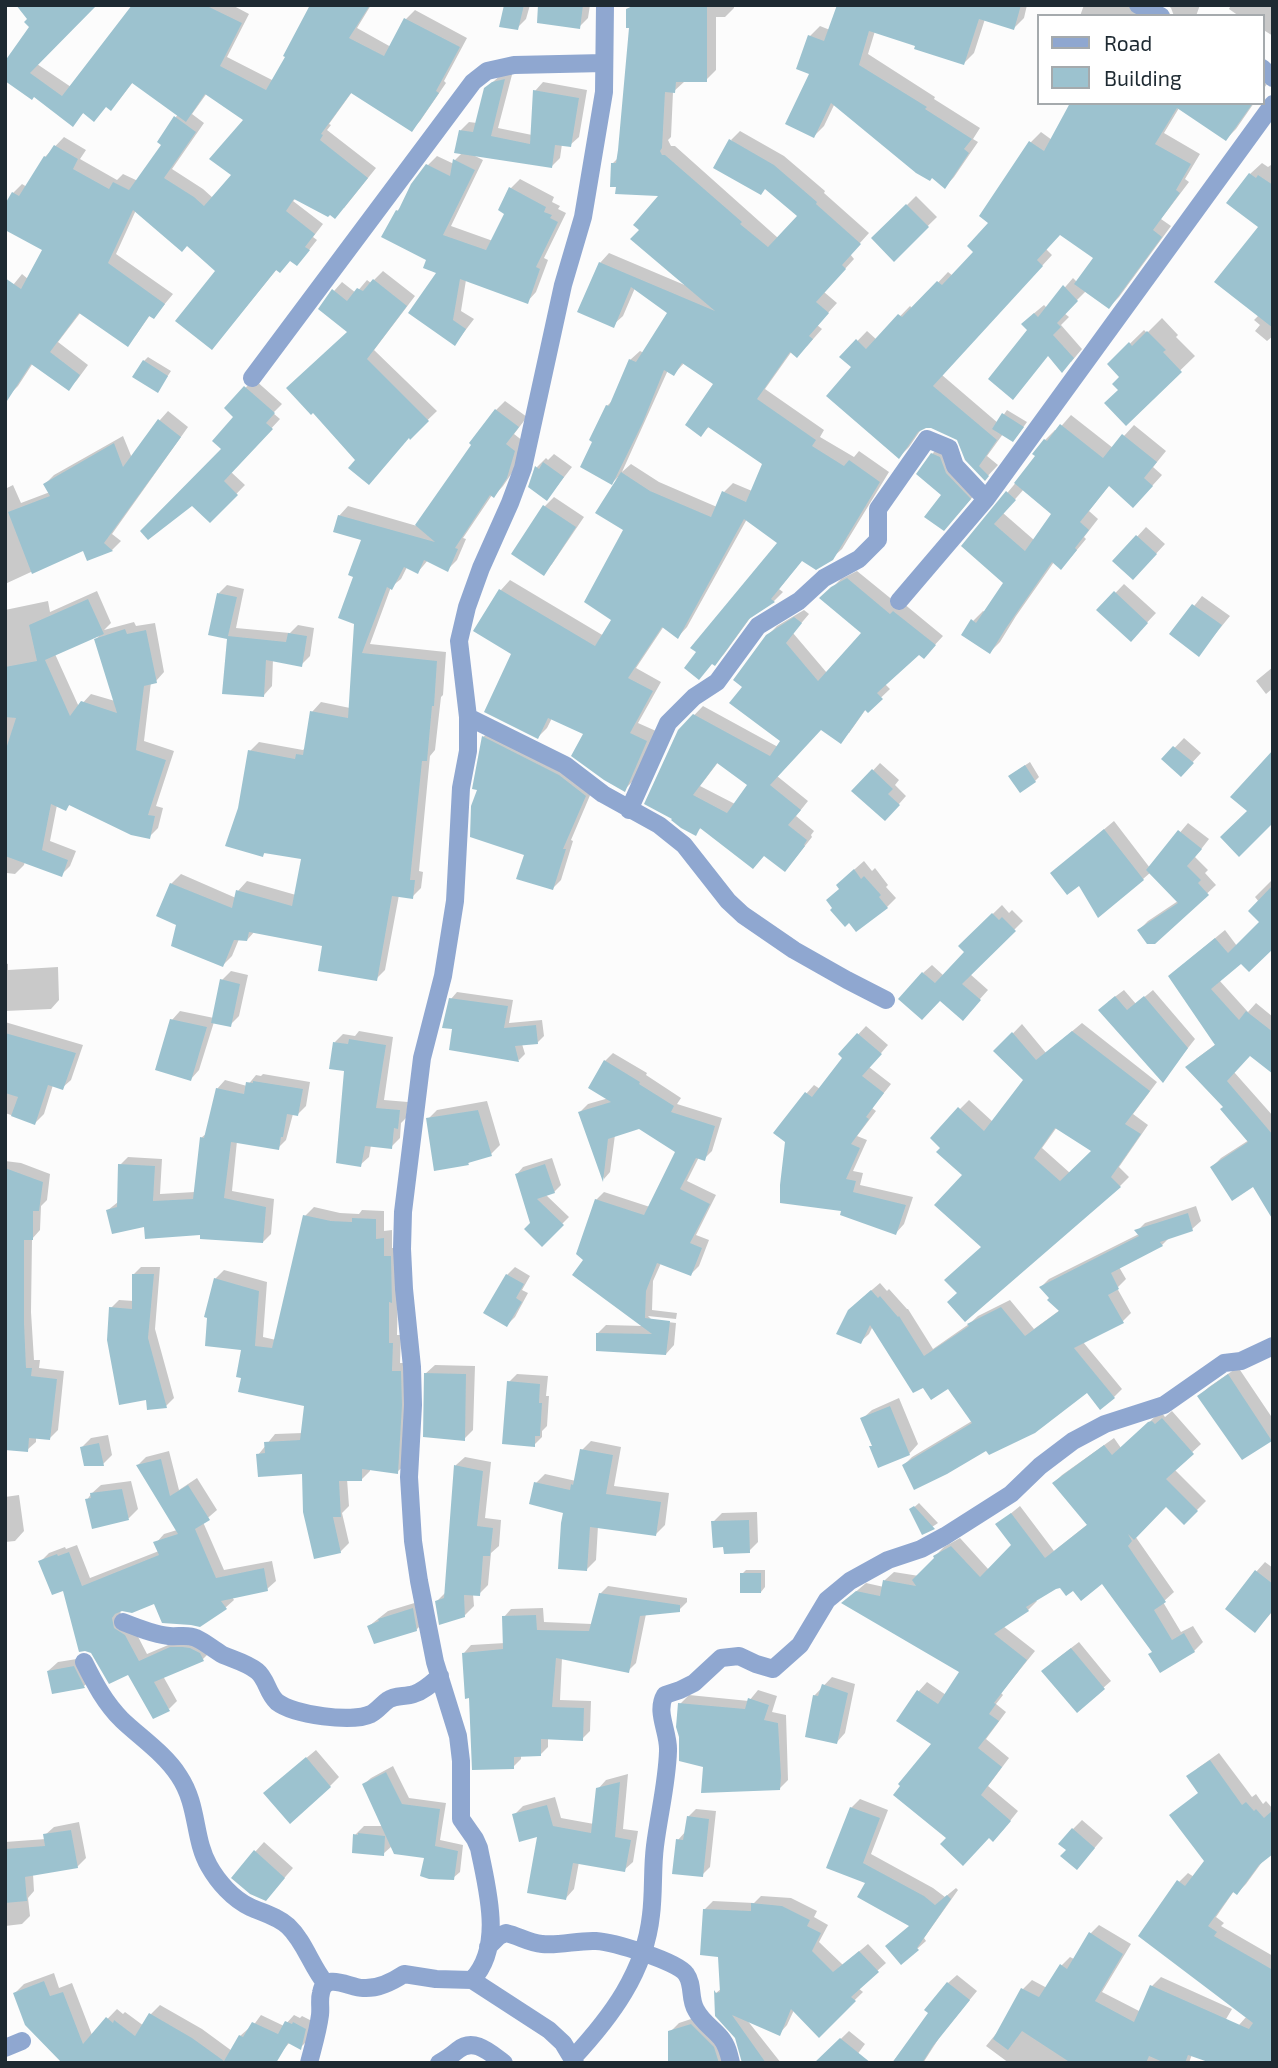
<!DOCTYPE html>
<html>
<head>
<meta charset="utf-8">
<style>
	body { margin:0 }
	#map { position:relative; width:1278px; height:2068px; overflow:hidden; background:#fcfcfc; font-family:"Exo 2",sans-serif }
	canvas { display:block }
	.frame { position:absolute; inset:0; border:7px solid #1e2a32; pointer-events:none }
	.legend { position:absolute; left:1037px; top:14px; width:228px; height:91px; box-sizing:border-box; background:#fff; border:2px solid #a5aaad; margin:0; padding:9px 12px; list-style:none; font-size:21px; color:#1e2a32 }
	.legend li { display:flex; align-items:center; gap:14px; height:35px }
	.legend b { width:35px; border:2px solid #a5aaad }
</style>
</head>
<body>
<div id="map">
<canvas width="1278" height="2068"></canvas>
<div class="frame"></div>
<ul class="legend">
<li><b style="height:9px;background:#8fa7d0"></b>Road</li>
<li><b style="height:19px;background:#9cc2cf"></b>Building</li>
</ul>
</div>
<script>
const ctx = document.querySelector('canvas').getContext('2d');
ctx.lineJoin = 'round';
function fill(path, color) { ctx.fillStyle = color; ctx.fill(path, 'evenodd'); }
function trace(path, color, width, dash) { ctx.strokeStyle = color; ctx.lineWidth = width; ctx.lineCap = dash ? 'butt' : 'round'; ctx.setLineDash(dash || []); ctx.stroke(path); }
const shadow = new Path2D(`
	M 95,5 L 37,64 L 71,87 L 134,5 L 232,5 L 249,14 L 227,57 L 274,81 L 314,5 L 371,5 L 357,28 L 391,47 L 406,19 L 415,10 L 467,38 L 444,81 L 446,83 L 420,121 L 411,130 L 352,92 L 329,124 L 331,125 L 327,130 L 376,168 L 344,208 L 296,198 L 293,201 L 323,224 L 313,237 L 317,240 L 305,255 L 291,260 L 277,269 L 220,339 L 217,271 L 187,244 L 136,210 L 116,254 L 173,294 L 154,317 L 150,315 L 136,335 L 127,344 L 81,312 L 58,342 L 88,365 L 77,380 L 68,389 L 33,363 L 18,386 L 9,395 L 9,290 L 22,274 L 28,279 L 44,249 L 13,193 L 22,184 L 27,187 L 45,157 L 64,137 L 86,150 L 80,159 L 117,180 L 123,174 L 138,181 L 164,144 L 160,141 L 178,114 L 133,82 L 119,100 L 84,112 L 73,124 L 34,95 L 5,79 ZM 207,93 L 245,119 L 233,175 L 213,198 L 203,189 L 172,169 L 204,123 L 192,114 Z
	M 506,5 L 530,5 L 526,19 L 517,28 Z
	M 539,5 L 590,5 L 588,18 L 579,27 Z
	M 633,5 L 734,5 L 734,8 L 725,17 L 716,17 L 716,70 L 706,80 L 684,82 L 673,92 L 671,137 L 668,140 L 671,146 L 675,146 L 778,238 L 799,216 L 731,140 L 740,131 L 784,156 L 825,191 L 824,193 L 869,233 L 850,254 L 854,259 L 824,292 L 837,303 L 817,325 L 822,329 L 807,346 L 792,351 L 765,389 L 824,430 L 820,437 L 854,457 L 859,451 L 889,472 L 842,549 L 831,559 L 803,559 L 779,589 L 783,592 L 774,601 L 753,614 L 724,654 L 714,664 L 698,652 L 779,542 L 747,519 L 687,627 L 678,637 L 664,626 L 636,668 L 661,682 L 638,723 L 656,731 L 634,780 L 625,789 L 586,733 L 552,718 L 547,728 L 538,737 L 513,654 L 476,630 L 501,590 L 510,580 L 604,636 L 613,620 L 626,529 L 618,477 L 612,483 L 607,406 L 615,398 L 630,360 L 640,351 L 644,353 L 670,313 L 635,288 L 623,316 L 613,325 L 600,263 L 609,253 L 687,286 L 641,229 L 661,194 L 613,163 L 619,157 L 631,27 L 628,10 ZM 685,362 L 715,383 L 701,434 L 710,426 L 765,463 L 752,491 L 733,483 L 724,492 L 717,507 L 659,482 L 631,464 L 622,472 L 668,370 L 674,374 Z
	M 838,5 L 1027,5 L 1024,18 L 1014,28 L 985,19 L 974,53 L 964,63 L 875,31 L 868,54 L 935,97 L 934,99 L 980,128 L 973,139 L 978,142 L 954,177 L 945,187 L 835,103 L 824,126 L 814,136 L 810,36 L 820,26 L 830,30 Z
	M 1084,5 L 1128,7 L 1130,5 L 1167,16 L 1080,16 Z
	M 1167,5 L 1200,5 L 1196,16 L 1174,16 L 1171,8 Z
	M 1231,5 L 1273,5 L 1273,36 L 1262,29 L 1262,16 L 1239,16 L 1229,9 Z
	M 1262,63 L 1270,72 L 1264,82 L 1267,84 L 1262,91 Z
	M 513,71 L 498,128 L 532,135 L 535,91 L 543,82 L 587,90 L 579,137 L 570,145 L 562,144 L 560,158 L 551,167 L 473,155 L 483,160 L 451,226 L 493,241 L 506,213 L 500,210 L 511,188 L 520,179 L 554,197 L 552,202 L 560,206 L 558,209 L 566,213 L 544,258 L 548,260 L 536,292 L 527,302 L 466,280 L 461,311 L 474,319 L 455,344 L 438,272 L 397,211 L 402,206 L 428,165 L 437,156 L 454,164 L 455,160 L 462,153 L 461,130 L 469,122 L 477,123 L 485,89 L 503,73 Z
	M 1072,103 L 1254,103 L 1236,129 L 1226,139 L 1179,108 L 1164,133 L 1200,154 L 1185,179 L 1189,182 L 1161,219 L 1171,226 L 1119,297 L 1109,307 L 1086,291 L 1064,313 L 1069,317 L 1061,325 L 1082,349 L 1071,362 L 1029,330 L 1032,315 L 1044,305 L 1047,308 L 1073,278 L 1077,282 L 1096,257 L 1060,233 L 1046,249 L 1052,255 L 942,375 L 998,423 L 1007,410 L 1027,422 L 1017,436 L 1003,434 L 987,456 L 998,465 L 985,479 L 958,439 L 931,427 L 922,428 L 909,447 L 899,457 L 853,367 L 842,357 L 867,331 L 877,340 L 910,306 L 913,309 L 948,272 L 953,276 L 976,252 L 990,223 L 981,215 L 1031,142 L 1041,132 L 1052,140 Z
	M 1262,163 L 1268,167 L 1271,165 L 1273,166 L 1273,336 L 1267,341 L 1255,331 L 1260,325 L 1254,320 L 1259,315 L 1260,227 L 1229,203 L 1250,174 Z
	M 916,196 L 937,217 L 894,259 L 874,238 Z
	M 383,271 L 415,296 L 374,350 L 437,411 L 410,437 L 358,460 L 349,332 L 334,291 L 342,282 L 356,293 L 367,280 L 371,283 Z
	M 1162,318 L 1178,335 L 1176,337 L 1195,356 L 1126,423 L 1121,390 L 1121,377 L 1109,364 L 1144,330 L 1147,333 Z
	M 148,357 L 171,371 L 161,386 L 144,361 Z
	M 254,379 L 282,404 L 273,413 L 280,419 L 231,472 L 245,485 L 210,521 L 192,504 L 223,449 L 236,417 L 226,408 Z
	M 505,401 L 527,417 L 514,434 L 523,441 L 516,467 L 503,486 L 494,496 L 492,495 L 463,538 L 466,539 L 457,560 L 447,570 L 428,560 L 418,572 L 407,567 L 401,579 L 391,587 L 370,644 L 446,652 L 443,695 L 441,697 L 435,750 L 430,756 L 419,871 L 423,872 L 421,888 L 412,897 L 399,895 L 385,970 L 376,979 L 324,945 L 255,931 L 247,940 L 239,939 L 232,956 L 223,965 L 178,924 L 171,884 L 181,874 L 236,898 L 238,891 L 247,881 L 296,895 L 303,857 L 266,851 L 263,855 L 240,808 L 250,751 L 259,742 L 303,750 L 306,747 L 312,712 L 321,702 L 350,708 L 355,623 L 356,576 L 364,539 L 339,516 L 348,506 L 417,526 L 496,410 Z
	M 168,411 L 188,427 L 112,534 L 121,541 L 112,550 L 88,559 L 83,548 L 5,584 L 5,489 L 13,485 L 21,503 L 50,492 L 45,484 L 54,475 L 123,436 L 132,458 L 160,420 Z
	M 1071,415 L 1113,448 L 1134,425 L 1166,451 L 1153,467 L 1162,475 L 1143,496 L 1110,484 L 1089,511 L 1098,519 L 1084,537 L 1086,539 L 1071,557 L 1054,562 L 1016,616 L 1000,642 L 990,652 L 973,621 L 983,611 L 985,612 L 1005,583 L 963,546 L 1038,456 L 1045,440 L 1055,430 L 1057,431 ZM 1024,489 L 1054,513 L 1034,540 L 1003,513 Z
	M 946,440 L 960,460 L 983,485 L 957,515 L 944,495 L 932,454 Z
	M 554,454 L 572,467 L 547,499 L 530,487 L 537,467 L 546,458 L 548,460 Z
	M 554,497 L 584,517 L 552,564 L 543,573 L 545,506 Z
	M 1146,527 L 1165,544 L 1142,569 L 1115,561 Z
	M 857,571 L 900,606 L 903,603 L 943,636 L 932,648 L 919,652 L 885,684 L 890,689 L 868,710 L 866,709 L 849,733 L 821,728 L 777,776 L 808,801 L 796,816 L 814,831 L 811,835 L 812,837 L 793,861 L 765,854 L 702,827 L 695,833 L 679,731 L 703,706 L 778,747 L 782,740 L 744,686 L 767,636 L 777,626 L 804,610 L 809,614 L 793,633 L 827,673 L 864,633 L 822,598 L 841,579 ZM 719,761 L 750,785 L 735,804 L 700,786 Z
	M 1124,584 L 1156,613 L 1140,630 L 1099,610 Z
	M 227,585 L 244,589 L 236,628 L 290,633 L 298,625 L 314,628 L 310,656 L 301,665 L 273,659 L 272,686 L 264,695 L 229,638 L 210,634 L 219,593 Z
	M 97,591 L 111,623 L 104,630 L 134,622 L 136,626 L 155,623 L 164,672 L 156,681 L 151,682 L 144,741 L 174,751 L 156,806 L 163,808 L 158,828 L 149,837 L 70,804 L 66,809 L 57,805 L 50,841 L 76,851 L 70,866 L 61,875 L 25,861 L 24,865 L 15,874 L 7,873 L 5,881 L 5,610 L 48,601 L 50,612 ZM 102,633 L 96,639 L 115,701 L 91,694 L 79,707 L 55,654 Z
	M 1202,596 L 1230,616 L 1199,654 L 1172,634 Z
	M 1273,667 L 1273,688 L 1266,694 L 1256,681 Z
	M 492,729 L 594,786 L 571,840 L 573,841 L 561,880 L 552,889 L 479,789 L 483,737 Z
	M 1184,738 L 1201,753 L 1190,765 L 1164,759 Z
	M 1030,762 L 1039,777 L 1035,781 L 1015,772 Z
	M 880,763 L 899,780 L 895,785 L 906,796 L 892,812 L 854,791 Z
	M 1114,821 L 1150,868 L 1188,823 L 1209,839 L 1195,857 L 1208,870 L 1205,873 L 1216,885 L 1155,943 L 1139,930 L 1148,921 L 1178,901 L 1151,872 L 1143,879 L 1080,883 L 1052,873 Z
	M 864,861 L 872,871 L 875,868 L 888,885 L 886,887 L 896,898 L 887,907 L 834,909 L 847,876 Z
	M 1273,879 L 1273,941 L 1241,962 L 1219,980 L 1248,1012 L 1256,1003 L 1273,1017 L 1273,1067 L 1250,1054 L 1234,1072 L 1273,1116 L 1273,1216 L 1254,1185 L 1212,1167 L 1221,1158 L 1249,1140 L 1225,1107 L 1196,1059 L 1216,1044 L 1180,967 L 1225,930 L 1237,946 L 1261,922 L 1259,902 L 1255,897 Z
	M 1002,905 L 1009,913 L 1012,910 L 1023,921 L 970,974 L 988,990 L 963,1018 L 923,973 L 932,965 L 944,976 L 966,952 L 960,946 Z
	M 5,963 L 8,964 L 8,970 L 58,967 L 59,1000 L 51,1009 L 5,1011 Z
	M 231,971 L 248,975 L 239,1016 L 230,1025 L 214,1022 L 199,1070 L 191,1079 L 172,1020 L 180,1011 L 214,1018 L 222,980 Z
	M 1124,990 L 1136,1004 L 1153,990 L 1195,1039 L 1163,1080 L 1108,1002 Z
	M 457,992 L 513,1000 L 509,1023 L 542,1020 L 544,1036 L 537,1043 L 522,1044 L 525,1054 L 519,1060 L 454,1028 L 451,999 Z
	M 5,1022 L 83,1045 L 71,1080 L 62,1088 L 53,1085 L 44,1114 L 35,1123 L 5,1113 Z
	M 1082,1023 L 1157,1082 L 1133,1114 L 1148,1125 L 1119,1167 L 1129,1177 L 1120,1186 L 959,1293 L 983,1247 L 965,1175 L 960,1109 L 969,1100 L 993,1122 L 1025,1080 L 996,1051 L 1022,1024 L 1046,1053 ZM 1057,1127 L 1093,1151 L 1070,1173 L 1042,1148 Z
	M 866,1026 L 888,1045 L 869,1067 L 891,1084 L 872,1108 L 876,1111 L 857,1136 L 867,1140 L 853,1171 L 863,1173 L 860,1185 L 913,1197 L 904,1224 L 896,1233 L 843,1210 L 806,1094 L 814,1085 L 820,1089 L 845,1058 L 840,1054 Z
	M 359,1031 L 393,1037 L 384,1100 L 408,1102 L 406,1118 L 401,1123 L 400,1138 L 391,1147 L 371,1145 L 369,1157 L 360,1165 L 346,1069 L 335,1042 L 343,1034 L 355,1036 Z
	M 613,1053 L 647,1073 L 646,1075 L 681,1098 L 677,1104 L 722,1118 L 712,1151 L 704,1159 L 699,1157 L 687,1181 L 716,1195 L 696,1235 L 709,1240 L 699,1266 L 691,1274 L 661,1263 L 653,1281 L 652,1310 L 677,1313 L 676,1319 L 648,1316 L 652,1320 L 676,1323 L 674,1345 L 666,1354 L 598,1333 L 606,1325 L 644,1326 L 585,1260 L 596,1200 L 604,1192 L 650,1207 L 678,1151 L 639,1127 L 615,1135 L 610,1172 L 604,1179 L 580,1112 L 588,1104 L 609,1098 L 605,1061 Z
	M 263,1074 L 310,1082 L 306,1106 L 298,1114 L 293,1114 L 286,1140 L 278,1148 L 237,1141 L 232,1191 L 274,1199 L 271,1234 L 263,1242 L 145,1225 L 108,1210 L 118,1202 L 120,1165 L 128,1157 L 162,1159 L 160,1194 L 195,1192 L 201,1138 L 207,1133 L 217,1089 L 225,1080 L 247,1086 L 256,1075 L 261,1076 Z
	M 487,1101 L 500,1145 L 491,1154 L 471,1160 L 468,1164 L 428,1119 L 437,1110 Z
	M 552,1158 L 561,1185 L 554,1192 L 546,1195 L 569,1217 L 542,1244 L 532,1223 L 517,1174 L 523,1167 Z
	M 5,1161 L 21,1163 L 50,1174 L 47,1200 L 41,1206 L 40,1230 L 32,1239 L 31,1312 L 34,1360 L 40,1360 L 39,1368 L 64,1371 L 58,1430 L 50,1438 L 36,1437 L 36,1442 L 27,1450 L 5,1448 Z
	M 1196,1206 L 1201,1221 L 1192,1229 L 1171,1236 L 1162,1245 L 1119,1267 L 1126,1279 L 1117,1288 L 1131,1313 L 1123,1321 L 1083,1342 L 1122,1389 L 1114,1397 L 1087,1391 L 987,1449 L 904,1465 L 912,1457 L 972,1421 L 949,1387 L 873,1326 L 869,1334 L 860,1342 L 859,1301 L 880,1283 L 887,1291 L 889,1289 L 907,1309 L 908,1309 L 933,1349 L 969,1324 L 978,1316 L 1010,1300 L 1034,1329 L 1060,1310 L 1041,1287 L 1049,1279 L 1139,1234 L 1137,1231 L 1145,1223 Z
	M 314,1207 L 340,1213 L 359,1214 L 362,1210 L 384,1211 L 384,1231 L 392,1230 L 392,1248 L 399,1248 L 397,1335 L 401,1335 L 400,1363 L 409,1363 L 406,1464 L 397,1472 L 370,1468 L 370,1471 L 361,1480 L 347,1479 L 349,1506 L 342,1513 L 349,1543 L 340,1552 L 303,1472 L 258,1455 L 275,1434 L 303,1433 L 306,1404 L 243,1376 L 243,1348 L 215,1279 L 224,1270 L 267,1282 L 263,1337 L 276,1340 L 305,1216 Z
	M 141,1267 L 160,1267 L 155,1329 L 174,1398 L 166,1406 L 147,1398 L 111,1308 L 119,1300 L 134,1301 L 133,1275 Z
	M 515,1267 L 530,1276 L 522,1290 L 528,1293 L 515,1317 L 507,1325 L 507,1275 Z
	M 435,1365 L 475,1366 L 473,1430 L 464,1439 L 425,1374 Z
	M 1238,1367 L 1273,1419 L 1271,1440 L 1199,1396 L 1209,1387 Z
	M 517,1374 L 548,1376 L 546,1396 L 549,1396 L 547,1426 L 542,1431 L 542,1437 L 534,1445 L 509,1382 Z
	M 899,1398 L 918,1444 L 909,1454 L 871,1447 L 873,1445 L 862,1419 L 872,1410 Z
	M 1172,1411 L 1201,1444 L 1174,1469 L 1206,1501 L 1184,1523 L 1166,1505 L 1135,1536 L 1174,1592 L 1163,1602 L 1181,1632 L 1193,1626 L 1203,1642 L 1194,1651 L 1154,1652 L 1102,1582 L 1073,1588 L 1060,1586 L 1035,1600 L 1037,1601 L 1028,1610 L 1003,1626 L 1035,1651 L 1001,1693 L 1003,1695 L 996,1704 L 1006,1712 L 986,1739 L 1009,1758 L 988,1786 L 1018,1811 L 1002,1831 L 989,1836 L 948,1838 L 934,1744 L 899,1720 L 919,1691 L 927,1682 L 946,1695 L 962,1672 L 852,1595 L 866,1583 L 884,1587 L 885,1580 L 894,1572 L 919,1576 L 936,1558 L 935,1556 L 944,1547 L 960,1538 L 989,1570 L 1013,1545 L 998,1524 L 1020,1506 L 1054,1551 L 1088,1524 L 1054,1483 L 1062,1475 L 1114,1438 L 1121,1448 L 1158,1414 L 1162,1413 L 1165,1417 Z
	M 108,1435 L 112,1455 L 103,1464 L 82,1447 L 91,1438 Z
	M 591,1441 L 621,1447 L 614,1486 L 669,1493 L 665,1525 L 656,1534 L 598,1526 L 596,1560 L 587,1569 L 565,1512 L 536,1483 L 545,1474 L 576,1481 L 582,1450 Z
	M 169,1451 L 179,1490 L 197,1478 L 217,1510 L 203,1522 L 224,1570 L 272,1561 L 276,1581 L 267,1589 L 232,1597 L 234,1600 L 225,1608 L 155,1602 L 120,1610 L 122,1620 L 133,1627 L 147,1654 L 180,1640 L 211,1651 L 203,1659 L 163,1676 L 177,1701 L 169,1709 L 129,1672 L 65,1589 L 40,1562 L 49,1553 L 65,1547 L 66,1549 L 77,1545 L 90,1578 L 159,1551 L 156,1543 L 164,1534 L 177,1530 L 138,1465 L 146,1457 Z
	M 465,1457 L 491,1462 L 485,1518 L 501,1520 L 499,1546 L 491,1553 L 488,1585 L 479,1594 L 473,1594 L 474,1606 L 465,1615 L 436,1602 L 446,1592 L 456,1465 Z
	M 131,1481 L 138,1509 L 129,1518 L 93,1527 L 87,1500 L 91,1494 L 101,1485 Z
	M 19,1495 L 24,1531 L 15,1541 L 5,1542 L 5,1497 Z
	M 919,1503 L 938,1523 L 923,1533 L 911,1510 Z
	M 757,1512 L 758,1542 L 749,1551 L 713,1522 L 722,1513 Z
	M 1265,1562 L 1273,1568 L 1273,1611 L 1255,1631 L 1256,1572 Z
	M 746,1570 L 765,1570 L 765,1587 L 761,1592 L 742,1574 Z
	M 608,1586 L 687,1598 L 687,1602 L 679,1610 L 646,1614 L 636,1663 L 628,1671 L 562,1658 L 560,1700 L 591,1701 L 590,1731 L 582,1739 L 548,1737 L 548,1747 L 540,1755 L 521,1755 L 521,1759 L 513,1767 L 470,1696 L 464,1653 L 471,1645 L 505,1643 L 504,1617 L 511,1609 L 543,1608 L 544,1622 L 592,1624 L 600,1594 Z
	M 421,1601 L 425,1621 L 416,1630 L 369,1626 L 388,1611 Z
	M 1079,1642 L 1111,1681 L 1077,1711 L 1050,1664 Z
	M 83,1658 L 93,1678 L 84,1686 L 48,1671 L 58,1662 Z
	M 832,1677 L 855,1684 L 845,1733 L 837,1742 L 814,1696 Z
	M 758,1690 L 777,1696 L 772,1712 L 786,1715 L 788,1780 L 779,1789 L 705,1766 L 680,1704 L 689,1695 L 749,1701 Z
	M 316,1750 L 339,1777 L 330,1786 L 275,1784 Z
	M 1219,1753 L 1252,1797 L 1256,1794 L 1263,1804 L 1266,1801 L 1273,1809 L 1273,1851 L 1265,1858 L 1246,1884 L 1237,1893 L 1234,1891 L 1216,1917 L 1224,1923 L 1221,1926 L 1273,1956 L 1273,2063 L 1239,2025 L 1247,2016 L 1241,1996 L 1179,1882 L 1188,1873 L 1194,1877 L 1206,1861 L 1171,1816 L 1200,1792 L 1189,1777 L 1198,1768 Z
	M 393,1766 L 409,1798 L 446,1803 L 440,1840 L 463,1845 L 460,1872 L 453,1878 L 426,1857 L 392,1846 L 383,1854 L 355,1835 L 364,1826 L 383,1826 L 364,1784 L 371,1778 Z
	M 628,1774 L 623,1829 L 638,1831 L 633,1862 L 624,1870 L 579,1862 L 574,1889 L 566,1898 L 539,1835 L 514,1815 L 523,1806 L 555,1797 L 561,1818 L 594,1824 L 598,1789 L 606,1780 Z
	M 860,1799 L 888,1810 L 871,1854 L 933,1888 L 945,1897 L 956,1888 L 958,1890 L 924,1938 L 926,1941 L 901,1963 L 911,1925 L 867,1882 L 828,1867 L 851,1808 Z
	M 696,1809 L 716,1811 L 710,1867 L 702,1875 L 678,1840 L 686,1831 L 688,1817 Z
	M 1082,1820 L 1103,1838 L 1086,1858 L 1068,1849 L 1073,1829 Z
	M 79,1822 L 86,1858 L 77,1867 L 33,1874 L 34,1891 L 28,1898 L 30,1916 L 22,1924 L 5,1926 L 5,1842 L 46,1839 L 45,1835 L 54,1827 Z
	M 264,1842 L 293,1868 L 266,1899 L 255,1852 Z
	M 761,1896 L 791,1898 L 817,1911 L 814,1917 L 828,1925 L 819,1942 L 843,1965 L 868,1944 L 886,1963 L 858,1988 L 863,1992 L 819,2035 L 794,2010 L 787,2025 L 779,2034 L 747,2020 L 781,2063 L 743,2063 L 742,2053 L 716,1993 L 722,1988 L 720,1956 L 704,1910 L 713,1901 L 754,1903 Z
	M 1099,1925 L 1131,1944 L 1102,1992 L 1141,2012 L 1152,1986 L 1161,1977 L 1232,2009 L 1209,2048 L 1192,2054 L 1189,2063 L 1009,2063 L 986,2046 L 1000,2029 L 1023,1989 L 1032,1980 L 1047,1988 L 1061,1966 L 1070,1957 L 1074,1959 L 1090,1934 Z
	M 54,1973 L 59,1988 L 72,1983 L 92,2035 L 117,2009 L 123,2014 L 125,2012 L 144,2026 L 151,2014 L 160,2005 L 202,2029 L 232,2051 L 240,2036 L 248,2029 L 250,2030 L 261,2015 L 284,2026 L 294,2015 L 300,2018 L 302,2016 L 312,2021 L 308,2040 L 300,2048 L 290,2042 L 279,2055 L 256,2063 L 65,2063 L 15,1993 L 24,1984 Z
	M 957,1975 L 977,1991 L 941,2035 L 923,2063 L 892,2063 L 931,2012 L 948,1983 Z
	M 700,2016 L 731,2063 L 670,2063 L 670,2032 L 679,2023 Z
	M 849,2031 L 865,2044 L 854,2059 L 816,2063 Z`);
const building = new Path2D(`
	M 16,5 L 97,5 L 30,73 L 62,96 L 132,5 L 205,5 L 242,23 L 220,66 L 266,90 L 285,57 L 283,56 L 310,5 L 370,5 L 349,38 L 384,56 L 404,18 L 460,47 L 436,91 L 439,93 L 412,132 L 351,93 L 321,134 L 323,135 L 320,140 L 368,178 L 335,219 L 330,215 L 328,217 L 294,199 L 286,211 L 315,234 L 305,247 L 310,250 L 297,266 L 290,261 L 280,273 L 276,270 L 212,350 L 175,321 L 215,271 L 187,246 L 182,252 L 133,210 L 108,263 L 165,304 L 154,319 L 149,316 L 128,347 L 79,313 L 50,352 L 80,375 L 69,391 L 31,364 L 5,404 L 5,278 L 21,289 L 42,250 L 5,230 L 5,204 L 12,192 L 19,196 L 44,156 L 46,157 L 54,145 L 78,159 L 73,169 L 109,189 L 113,182 L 129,190 L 161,145 L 157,142 L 174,116 L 196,132 L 164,178 L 194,197 L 204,206 L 231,175 L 209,159 L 243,120 L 205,94 L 186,122 L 132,83 L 111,111 L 106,107 L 94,122 L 83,113 L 73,127 L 34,97 L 32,100 L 5,81 L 5,61 L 29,27 L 24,22 L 27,19 Z
	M 504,5 L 524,5 L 518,30 L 499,27 Z
	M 538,5 L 583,5 L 580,29 L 537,23 Z
	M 635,5 L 707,5 L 707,82 L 676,82 L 675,93 L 665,92 L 662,148 L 660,151 L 662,155 L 665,155 L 742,222 L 740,224 L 768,247 L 797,216 L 765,189 L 761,195 L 713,168 L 729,139 L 774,165 L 817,202 L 816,204 L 861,244 L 842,265 L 846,269 L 816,302 L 829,313 L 809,336 L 813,339 L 797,358 L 790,352 L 757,399 L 816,440 L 812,446 L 844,466 L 849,460 L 880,482 L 833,560 L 816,570 L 802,561 L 771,599 L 775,602 L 749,619 L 715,666 L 712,664 L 699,680 L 684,668 L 696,652 L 690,648 L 777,543 L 744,519 L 678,639 L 662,627 L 628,678 L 653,691 L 630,733 L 647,741 L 625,792 L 604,780 L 571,756 L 583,734 L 548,718 L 538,739 L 484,712 L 511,654 L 473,631 L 499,589 L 595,646 L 611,620 L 584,602 L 623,530 L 595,513 L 621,472 L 650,491 L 711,517 L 722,491 L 746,502 L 762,464 L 708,427 L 701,437 L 685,425 L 713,384 L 682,363 L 674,376 L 664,370 L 643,422 L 612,485 L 580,467 L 592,442 L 589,440 L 606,405 L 609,406 L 629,359 L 636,362 L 667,313 L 631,287 L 614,328 L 577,312 L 599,262 L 715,311 L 630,239 L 639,230 L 633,225 L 658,196 L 615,194 L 616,187 L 610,187 L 611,163 L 616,163 L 618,150 L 629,28 L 626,28 L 626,9 Z
	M 837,5 L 1021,5 L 1014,30 L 979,19 L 964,65 L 914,49 L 915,46 L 869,31 L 859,65 L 927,107 L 925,109 L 972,139 L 964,149 L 969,153 L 945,189 L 932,178 L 930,181 L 916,173 L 831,103 L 814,138 L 785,124 L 809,74 L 796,69 L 808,35 L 824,41 Z
	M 505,79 L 491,136 L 530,144 L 533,90 L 579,98 L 571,147 L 555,145 L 552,168 L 454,153 L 459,130 L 473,132 L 484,88 L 492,82 Z
	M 1070,103 L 1253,103 L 1226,141 L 1177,108 L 1155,144 L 1191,164 L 1176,190 L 1180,193 L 1153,230 L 1162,237 L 1109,309 L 1074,284 L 1093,258 L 1060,235 L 1037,260 L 1043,266 L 933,386 L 997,440 L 979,466 L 989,476 L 985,481 L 965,460 L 957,440 L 931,428 L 926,428 L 918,432 L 899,459 L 826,396 L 851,367 L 839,357 L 856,339 L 866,349 L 898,314 L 902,317 L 937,281 L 942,285 L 973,252 L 967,246 L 988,223 L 979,216 L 1029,141 L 1044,151 Z
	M 453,159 L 475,170 L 443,235 L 486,250 L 504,214 L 498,210 L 509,187 L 546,207 L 544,212 L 552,215 L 550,218 L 558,222 L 536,267 L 540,269 L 528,304 L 460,279 L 453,320 L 466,329 L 455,346 L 408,313 L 436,273 L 423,268 L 426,260 L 381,237 L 396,210 L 398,211 L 411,184 L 426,164 L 450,176 Z
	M 1249,173 L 1256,178 L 1258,175 L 1273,185 L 1273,328 L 1214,282 L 1258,227 L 1226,203 Z
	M 906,204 L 929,227 L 894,262 L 871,238 Z
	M 373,279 L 407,306 L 367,359 L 429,421 L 410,440 L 409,438 L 369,485 L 348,468 L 355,460 L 313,413 L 311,415 L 286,388 L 347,332 L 318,309 L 332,289 L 347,301 L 357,288 L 363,291 Z
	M 1063,285 L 1078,301 L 1057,323 L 1061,327 L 1053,335 L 1074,358 L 1062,373 L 1048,356 L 1013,400 L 988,379 L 1027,330 L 1021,324 L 1034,313 L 1038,317 Z
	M 1147,331 L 1166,350 L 1163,352 L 1182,372 L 1126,426 L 1104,403 L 1118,390 L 1112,384 L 1119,377 L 1107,364 L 1129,342 L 1132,346 Z
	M 143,360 L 168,376 L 158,393 L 132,377 Z
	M 244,386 L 275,413 L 266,423 L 273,429 L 224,481 L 238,495 L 210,523 L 192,506 L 148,540 L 140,531 L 221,449 L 212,441 L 233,417 L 224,408 Z
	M 495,409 L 519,427 L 506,444 L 515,451 L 507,478 L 494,498 L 490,495 L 455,548 L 458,549 L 448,572 L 424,560 L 418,574 L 404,567 L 392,590 L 387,587 L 362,653 L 437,661 L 434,706 L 432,706 L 427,761 L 422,761 L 410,880 L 415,880 L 413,899 L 392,896 L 377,981 L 318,971 L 322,946 L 249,932 L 247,941 L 234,940 L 223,967 L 171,946 L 176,925 L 156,916 L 170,883 L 232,908 L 236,890 L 292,906 L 301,859 L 264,853 L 263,857 L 225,846 L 238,808 L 248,750 L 295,759 L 296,754 L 303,755 L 310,711 L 348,718 L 354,624 L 338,618 L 353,577 L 348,575 L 361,540 L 333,532 L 338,515 L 435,542 L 415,525 L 471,445 L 469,443 Z
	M 1002,413 L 1024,427 L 1013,442 L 992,429 Z
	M 158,419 L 181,437 L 104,543 L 113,551 L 87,561 L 83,551 L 32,574 L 8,512 L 50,496 L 43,484 L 114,443 L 123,467 Z
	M 1060,424 L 1103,458 L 1122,434 L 1157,462 L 1144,478 L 1153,486 L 1133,508 L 1109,486 L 1080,522 L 1089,530 L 1075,548 L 1077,550 L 1061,570 L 1052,562 L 1006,628 L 990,654 L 961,635 L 971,619 L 976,623 L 1003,583 L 961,546 L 1006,491 L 1016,500 L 994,524 L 1025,551 L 1051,514 L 1014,483 L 1035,456 L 1032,454 L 1044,439 L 1047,441 Z
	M 931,453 L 940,457 L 946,473 L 971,499 L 944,531 L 924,517 L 941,495 L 916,474 Z
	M 543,462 L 564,477 L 547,501 L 528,487 L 535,466 L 539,469 Z
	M 543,505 L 576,527 L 544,576 L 511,554 Z
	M 1136,535 L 1157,554 L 1133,580 L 1112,561 Z
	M 847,578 L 890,614 L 893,611 L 936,645 L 924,659 L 919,655 L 877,693 L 883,699 L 868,713 L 865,710 L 841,744 L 821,730 L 770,785 L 801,810 L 788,825 L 807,840 L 804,845 L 805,846 L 785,872 L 764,856 L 753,869 L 700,828 L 696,836 L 681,828 L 671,820 L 672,819 L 644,804 L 678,730 L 693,714 L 770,756 L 780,741 L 729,703 L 742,687 L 733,680 L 766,635 L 794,617 L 802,623 L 786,643 L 818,681 L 861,633 L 819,598 L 831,587 ZM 717,763 L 747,785 L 727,813 L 693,795 Z
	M 1114,591 L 1148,623 L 1131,642 L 1096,610 Z
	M 217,593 L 237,597 L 228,636 L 286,642 L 288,633 L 307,636 L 302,667 L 266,660 L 264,697 L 222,694 L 227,639 L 208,635 Z
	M 88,599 L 104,634 L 45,660 L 70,716 L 81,701 L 117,713 L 94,639 L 125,629 L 127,634 L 146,630 L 157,683 L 144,686 L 136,750 L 166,760 L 148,815 L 155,816 L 150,839 L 131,835 L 69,805 L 66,811 L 51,804 L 42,850 L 68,860 L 62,877 L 5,856 L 5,752 L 16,718 L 5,717 L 5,667 L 37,661 L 29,625 Z
	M 1192,604 L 1222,625 L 1199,657 L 1169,634 Z
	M 482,736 L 559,775 L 586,796 L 563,849 L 566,849 L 553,890 L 516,879 L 524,855 L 470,837 L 471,806 L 477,790 L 472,789 Z
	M 1173,746 L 1194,763 L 1181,777 L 1161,759 Z
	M 1273,750 L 1273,823 L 1239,857 L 1220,837 L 1247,811 L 1230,797 Z
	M 1025,765 L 1036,782 L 1020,793 L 1008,776 Z
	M 872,769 L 893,789 L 888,794 L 900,805 L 885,821 L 851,791 Z
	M 1104,829 L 1144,880 L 1098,918 L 1079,886 L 1067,895 L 1050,873 Z
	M 1178,830 L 1202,849 L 1187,866 L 1201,880 L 1198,883 L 1209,895 L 1155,944 L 1147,944 L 1137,930 L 1178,903 L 1146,870 Z
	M 854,869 L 861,879 L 864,876 L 881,895 L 879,897 L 888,908 L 856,932 L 849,923 L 845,927 L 830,910 L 832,908 L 826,900 L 839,889 L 836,885 Z
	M 1273,885 L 1273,949 L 1249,972 L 1241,964 L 1211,989 L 1239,1020 L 1246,1011 L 1273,1032 L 1273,1074 L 1250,1056 L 1227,1081 L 1273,1135 L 1273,1220 L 1253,1187 L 1232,1201 L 1210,1167 L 1248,1142 L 1220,1109 L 1223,1107 L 1185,1067 L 1215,1045 L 1168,976 L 1215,938 L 1228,953 L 1259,922 L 1248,911 Z
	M 992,913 L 999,920 L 1002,917 L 1016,931 L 962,984 L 981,1000 L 963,1021 L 940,1001 L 922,1020 L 898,999 L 922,972 L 935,983 L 964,952 L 958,946 Z
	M 220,979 L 240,984 L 231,1027 L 211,1023 Z
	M 1115,996 L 1127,1010 L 1144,996 L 1188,1048 L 1163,1083 L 1098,1010 Z
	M 449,998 L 508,1006 L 504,1028 L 536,1025 L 538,1044 L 515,1046 L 519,1062 L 449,1050 L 452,1029 L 442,1028 Z
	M 170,1019 L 207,1027 L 191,1081 L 155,1070 Z
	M 1072,1031 L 1150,1091 L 1125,1124 L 1141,1134 L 1111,1177 L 1121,1187 L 965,1322 L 947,1302 L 957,1293 L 944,1280 L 981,1247 L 934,1205 L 962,1175 L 936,1152 L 940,1148 L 930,1138 L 958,1107 L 984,1131 L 1023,1080 L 993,1051 L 1012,1032 L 1036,1060 ZM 1055,1128 L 1091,1151 L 1060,1181 L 1034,1158 Z
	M 5,1033 L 76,1053 L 63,1090 L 48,1085 L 35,1125 L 11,1116 L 18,1097 L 5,1093 Z
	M 857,1033 L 882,1054 L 862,1076 L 884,1093 L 866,1117 L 869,1119 L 851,1144 L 860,1148 L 846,1179 L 856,1181 L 853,1192 L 906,1205 L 896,1235 L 840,1215 L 841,1211 L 780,1203 L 780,1185 L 785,1142 L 773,1133 L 805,1092 L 812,1097 L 842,1058 L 838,1054 Z
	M 349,1039 L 386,1045 L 376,1108 L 400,1110 L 398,1129 L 394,1128 L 392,1149 L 365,1146 L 361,1167 L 336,1163 L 344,1071 L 329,1069 L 333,1042 L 348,1044 Z
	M 604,1060 L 640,1082 L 639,1084 L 674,1106 L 671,1112 L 715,1126 L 705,1161 L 696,1158 L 680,1189 L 710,1204 L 690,1243 L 702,1248 L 691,1276 L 657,1263 L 646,1291 L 645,1318 L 670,1321 L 666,1355 L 596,1351 L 596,1333 L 652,1334 L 572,1275 L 583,1260 L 576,1254 L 595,1199 L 644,1215 L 675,1152 L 639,1129 L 608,1139 L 603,1182 L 578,1112 L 611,1102 L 588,1088 Z
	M 253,1081 L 303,1089 L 298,1116 L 287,1114 L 283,1137 L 281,1137 L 279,1150 L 231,1142 L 224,1198 L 266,1207 L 263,1243 L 200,1239 L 200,1235 L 145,1239 L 144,1227 L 112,1234 L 106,1210 L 117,1207 L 118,1164 L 155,1166 L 153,1201 L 193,1199 L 200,1137 L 204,1138 L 216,1088 L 244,1094 L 246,1082 L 253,1083 Z
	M 478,1110 L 492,1156 L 468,1163 L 469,1165 L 434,1171 L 426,1118 Z
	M 545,1164 L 555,1193 L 537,1199 L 564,1225 L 542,1247 L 524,1229 L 530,1223 L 515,1174 Z
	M 5,1168 L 43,1182 L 39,1211 L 33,1211 L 33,1240 L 24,1240 L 24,1322 L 26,1368 L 32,1368 L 31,1376 L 57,1379 L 50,1440 L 29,1438 L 28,1452 L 5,1450 Z
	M 1188,1213 L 1193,1231 L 1160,1242 L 1163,1246 L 1111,1273 L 1119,1289 L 1108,1295 L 1124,1323 L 1074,1348 L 1115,1398 L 1100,1410 L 1087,1393 L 1035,1433 L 989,1455 L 986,1451 L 947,1474 L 914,1490 L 902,1465 L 972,1423 L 948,1389 L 931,1400 L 923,1388 L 913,1393 L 870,1325 L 861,1344 L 836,1334 L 848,1310 L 871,1290 L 878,1298 L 880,1296 L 898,1317 L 899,1316 L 924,1356 L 969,1326 L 967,1324 L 1001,1307 L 1025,1336 L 1059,1311 L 1047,1300 L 1049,1298 L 1039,1287 L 1139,1236 L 1134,1230 Z
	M 303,1215 L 331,1221 L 352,1222 L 352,1218 L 376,1219 L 376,1239 L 384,1238 L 384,1256 L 391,1256 L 392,1303 L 389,1302 L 389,1343 L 393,1343 L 392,1371 L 401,1371 L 402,1405 L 398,1474 L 362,1469 L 362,1481 L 339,1481 L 341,1517 L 333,1517 L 341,1553 L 314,1559 L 303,1512 L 302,1474 L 258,1477 L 256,1454 L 265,1453 L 264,1442 L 300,1440 L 304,1406 L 238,1392 L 241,1378 L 236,1377 L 241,1350 L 205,1346 L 207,1318 L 204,1317 L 214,1278 L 259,1291 L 255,1346 L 272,1348 Z
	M 132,1274 L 154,1274 L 148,1338 L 167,1408 L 147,1410 L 146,1400 L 119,1405 L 107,1340 L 109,1307 L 132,1309 Z
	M 506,1274 L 524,1284 L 516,1298 L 522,1302 L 507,1327 L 483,1313 Z
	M 424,1373 L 466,1374 L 465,1441 L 423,1437 Z
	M 1228,1374 L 1272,1441 L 1242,1460 L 1197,1396 Z
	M 507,1381 L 540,1384 L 539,1403 L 542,1403 L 540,1436 L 535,1436 L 535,1447 L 502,1444 Z
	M 890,1406 L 910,1455 L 878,1468 L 869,1446 L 872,1446 L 860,1418 Z
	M 1162,1418 L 1194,1454 L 1166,1479 L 1198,1511 L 1184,1525 L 1166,1507 L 1134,1540 L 1128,1534 L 1132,1541 L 1128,1546 L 1166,1602 L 1154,1610 L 1172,1640 L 1184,1633 L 1195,1652 L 1160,1673 L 1148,1654 L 1152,1652 L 1102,1584 L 1081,1601 L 1073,1591 L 1066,1596 L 1060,1588 L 1056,1589 L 1026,1607 L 1029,1611 L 994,1634 L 1027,1660 L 994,1703 L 996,1704 L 989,1714 L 999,1721 L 978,1748 L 1002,1767 L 981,1795 L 1011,1821 L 993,1842 L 989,1838 L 963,1866 L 940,1844 L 946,1838 L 893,1795 L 900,1786 L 898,1784 L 931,1744 L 896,1721 L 917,1690 L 938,1704 L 959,1672 L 841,1603 L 856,1591 L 880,1596 L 883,1580 L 916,1586 L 912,1580 L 934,1558 L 933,1556 L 951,1546 L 980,1577 L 1011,1545 L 995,1524 L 1011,1513 L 1045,1558 L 1087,1525 L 1052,1483 L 1104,1445 L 1112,1455 L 1148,1422 L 1152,1421 L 1155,1424 Z
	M 99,1443 L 104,1466 L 84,1466 L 80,1447 Z
	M 580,1449 L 613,1455 L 606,1494 L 661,1502 L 656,1536 L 590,1527 L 587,1571 L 558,1569 L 561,1523 L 563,1513 L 529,1504 L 534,1482 L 570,1490 L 571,1484 L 573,1485 Z
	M 161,1459 L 170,1496 L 188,1485 L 210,1520 L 195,1529 L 216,1578 L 264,1568 L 268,1591 L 221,1601 L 227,1609 L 200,1627 L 191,1625 L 162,1623 L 154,1604 L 132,1613 L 122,1611 L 115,1614 L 112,1618 L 114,1628 L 125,1635 L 139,1661 L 170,1647 L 183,1647 L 190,1648 L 200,1653 L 204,1661 L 154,1682 L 170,1711 L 153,1719 L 128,1675 L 109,1684 L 91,1653 L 85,1651 L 79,1652 L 63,1591 L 52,1595 L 38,1561 L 57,1554 L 58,1556 L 69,1552 L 82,1586 L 159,1555 L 153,1542 L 178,1534 L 136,1465 Z
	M 454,1465 L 483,1471 L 477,1526 L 493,1528 L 490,1556 L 483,1556 L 480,1596 L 464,1595 L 465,1617 L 439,1625 L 435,1601 L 444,1598 Z
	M 122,1489 L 129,1520 L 92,1529 L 85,1499 L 91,1498 L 90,1493 Z
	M 914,1506 L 935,1529 L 922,1535 L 909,1509 Z
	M 749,1520 L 750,1553 L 724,1554 L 723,1547 L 713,1548 L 711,1521 Z
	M 1255,1570 L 1273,1584 L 1273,1610 L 1255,1633 L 1225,1609 Z
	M 740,1573 L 761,1573 L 761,1593 L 740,1593 Z
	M 599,1593 L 680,1605 L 680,1612 L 640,1616 L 629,1673 L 556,1658 L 552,1707 L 584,1708 L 583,1741 L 541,1739 L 541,1756 L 514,1757 L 514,1769 L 472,1770 L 469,1698 L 465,1699 L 462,1653 L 503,1649 L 502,1616 L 536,1615 L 537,1630 L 589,1631 Z
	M 413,1608 L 417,1631 L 374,1644 L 367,1626 L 379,1621 L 378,1619 Z
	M 1071,1648 L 1105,1689 L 1077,1713 L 1041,1671 Z
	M 74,1666 L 85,1688 L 52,1694 L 47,1671 Z
	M 822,1684 L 848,1693 L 837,1744 L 805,1737 L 813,1695 L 818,1696 Z
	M 748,1698 L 769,1705 L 764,1720 L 778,1723 L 781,1776 L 780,1790 L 701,1793 L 703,1767 L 679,1761 L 679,1737 L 676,1727 L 678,1703 L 745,1709 Z
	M 306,1757 L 331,1787 L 290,1824 L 263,1793 Z
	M 1210,1760 L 1242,1805 L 1246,1802 L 1254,1811 L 1256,1809 L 1264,1818 L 1273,1810 L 1273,1854 L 1259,1865 L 1237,1895 L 1233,1892 L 1208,1926 L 1217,1932 L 1214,1936 L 1273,1970 L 1273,2063 L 1211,2063 L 1188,2055 L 1185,2063 L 1165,2063 L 1149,2056 L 1146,2063 L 1071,2063 L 1022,2031 L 1008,2050 L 993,2039 L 1021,1988 L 1039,1997 L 1060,1964 L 1067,1969 L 1089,1932 L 1123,1954 L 1095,2001 L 1134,2022 L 1150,1985 L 1249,2029 L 1253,2023 L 1138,1936 L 1177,1880 L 1185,1886 L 1204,1861 L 1169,1815 L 1198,1793 L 1186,1776 Z
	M 386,1772 L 402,1804 L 440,1809 L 435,1846 L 458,1851 L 454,1880 L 429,1879 L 420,1876 L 424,1858 L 394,1854 L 362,1784 Z
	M 620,1782 L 615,1837 L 631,1840 L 625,1872 L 573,1863 L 566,1900 L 527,1893 L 537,1837 L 519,1842 L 512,1814 L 547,1805 L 553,1826 L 591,1833 L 596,1788 Z
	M 850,1807 L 880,1818 L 863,1863 L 924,1896 L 935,1905 L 947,1895 L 951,1899 L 917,1948 L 919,1950 L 901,1965 L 885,1946 L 909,1926 L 857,1897 L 865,1883 L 826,1868 Z
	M 687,1816 L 709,1819 L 703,1877 L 672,1874 L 676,1839 L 683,1840 Z
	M 1072,1828 L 1095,1848 L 1077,1870 L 1060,1856 L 1066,1850 L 1058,1844 Z
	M 71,1830 L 78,1868 L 25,1877 L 27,1901 L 5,1903 L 5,1849 L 45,1846 L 43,1834 Z
	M 358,1833 L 385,1836 L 384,1856 L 352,1853 L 353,1834 L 358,1835 Z
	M 254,1850 L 285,1878 L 266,1901 L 250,1894 L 231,1878 Z
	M 751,1903 L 782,1906 L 810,1920 L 807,1926 L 821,1933 L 812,1951 L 833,1972 L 859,1951 L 879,1972 L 851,1997 L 856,2001 L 819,2038 L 791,2009 L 780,2036 L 732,2015 L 766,2063 L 742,2063 L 735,2038 L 715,2016 L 714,1990 L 716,1993 L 720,1992 L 718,1957 L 700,1955 L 703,1909 L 751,1911 Z
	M 44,1981 L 50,1996 L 63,1992 L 83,2044 L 106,2017 L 113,2023 L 114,2020 L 135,2036 L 149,2013 L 192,2038 L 224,2061 L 239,2035 L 243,2037 L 252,2022 L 278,2034 L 285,2021 L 292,2024 L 293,2022 L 306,2029 L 301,2050 L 288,2043 L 276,2063 L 62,2063 L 25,2025 L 13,1993 Z
	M 947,1982 L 970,2000 L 933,2046 L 922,2063 L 892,2063 L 928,2013 L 924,2010 Z
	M 691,2024 L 714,2047 L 719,2063 L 668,2063 L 668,2031 Z
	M 840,2038 L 871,2063 L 814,2063 Z`);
const minor = new Path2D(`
	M 1138,5 L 1161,16
	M 1262,68 L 1273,78
	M 252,378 L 473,82 L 487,71 L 514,65 L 604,63
	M 899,601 L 986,499 L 1273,104
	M 468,717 L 565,765 L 603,794 L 659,825 L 684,845 L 728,901 L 743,915 L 794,950 L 847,980 L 886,1000
	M 629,810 L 668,723 L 694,697 L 717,682 L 758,626 L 799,601 L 824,578 L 859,559 L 878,540 L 878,509 L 927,439 L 949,448 L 955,466 L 986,499
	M 123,1622 C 138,1628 153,1634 169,1636 C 178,1637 188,1634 196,1638 C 205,1642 214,1650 223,1655 C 235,1660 247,1663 257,1671 C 267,1679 267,1693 277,1702 C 294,1715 352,1723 371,1714 C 378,1710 382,1704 388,1700 C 395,1695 405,1697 414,1694 C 424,1691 432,1683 440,1676
	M 84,1662 C 95,1684 105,1703 122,1720 C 141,1738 165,1754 179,1776 C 199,1806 193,1838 209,1866 C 218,1882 233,1899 250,1907 C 263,1913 277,1916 288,1926 C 305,1942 311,1966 326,1984
	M 488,1947 L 499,1936 L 506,1933 C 519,1936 529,1943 542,1944 C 560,1946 578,1940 596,1941 C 613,1942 677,1961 686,1974 C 694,1985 689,1999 696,2010 C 702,2022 713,2028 721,2038 C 727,2045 729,2054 731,2063
	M 472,1980 C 504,1946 487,1889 479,1848 L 475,1839 L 461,1819 L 461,1761 L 458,1736 L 435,1662 L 419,1581 L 413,1541 L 409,1477 L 413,1405 L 412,1367 L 404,1289 L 402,1249 L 403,1212 L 422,1058 L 443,976 L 455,901 L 461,788 L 468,751 L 468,717 L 459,641 L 467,607 L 481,568 L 510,503 L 523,468 L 563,285 L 583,217 L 604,92 L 605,5
	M 5,2048 L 22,2041
	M 573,2058 C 611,2017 645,1972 651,1915 C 654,1892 652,1869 655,1846 C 659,1814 667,1783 668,1751 C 669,1732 655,1712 665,1695 L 680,1690 L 694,1683 L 721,1658 L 739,1656 L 756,1664 L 773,1669 L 800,1645 L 827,1600 L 850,1581 L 888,1560 L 921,1549 L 945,1536 L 1011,1494 L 1040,1466 L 1073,1441 L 1105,1424 L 1164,1405 L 1224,1363 L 1241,1361 L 1273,1346
	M 309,2063 C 313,2047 318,2031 320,2015 C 321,2008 319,2000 321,1993 C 325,1971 350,1988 363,1988 C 377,1989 392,1982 404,1974 L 436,1979 L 472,1980 L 549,2030 L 563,2043 L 575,2063
	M 439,2063 C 447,2059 452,2055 458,2050 C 474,2037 490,2053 504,2063`);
fill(shadow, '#0003');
fill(building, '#9cc2cf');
trace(minor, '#8fa7d0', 18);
</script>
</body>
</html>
